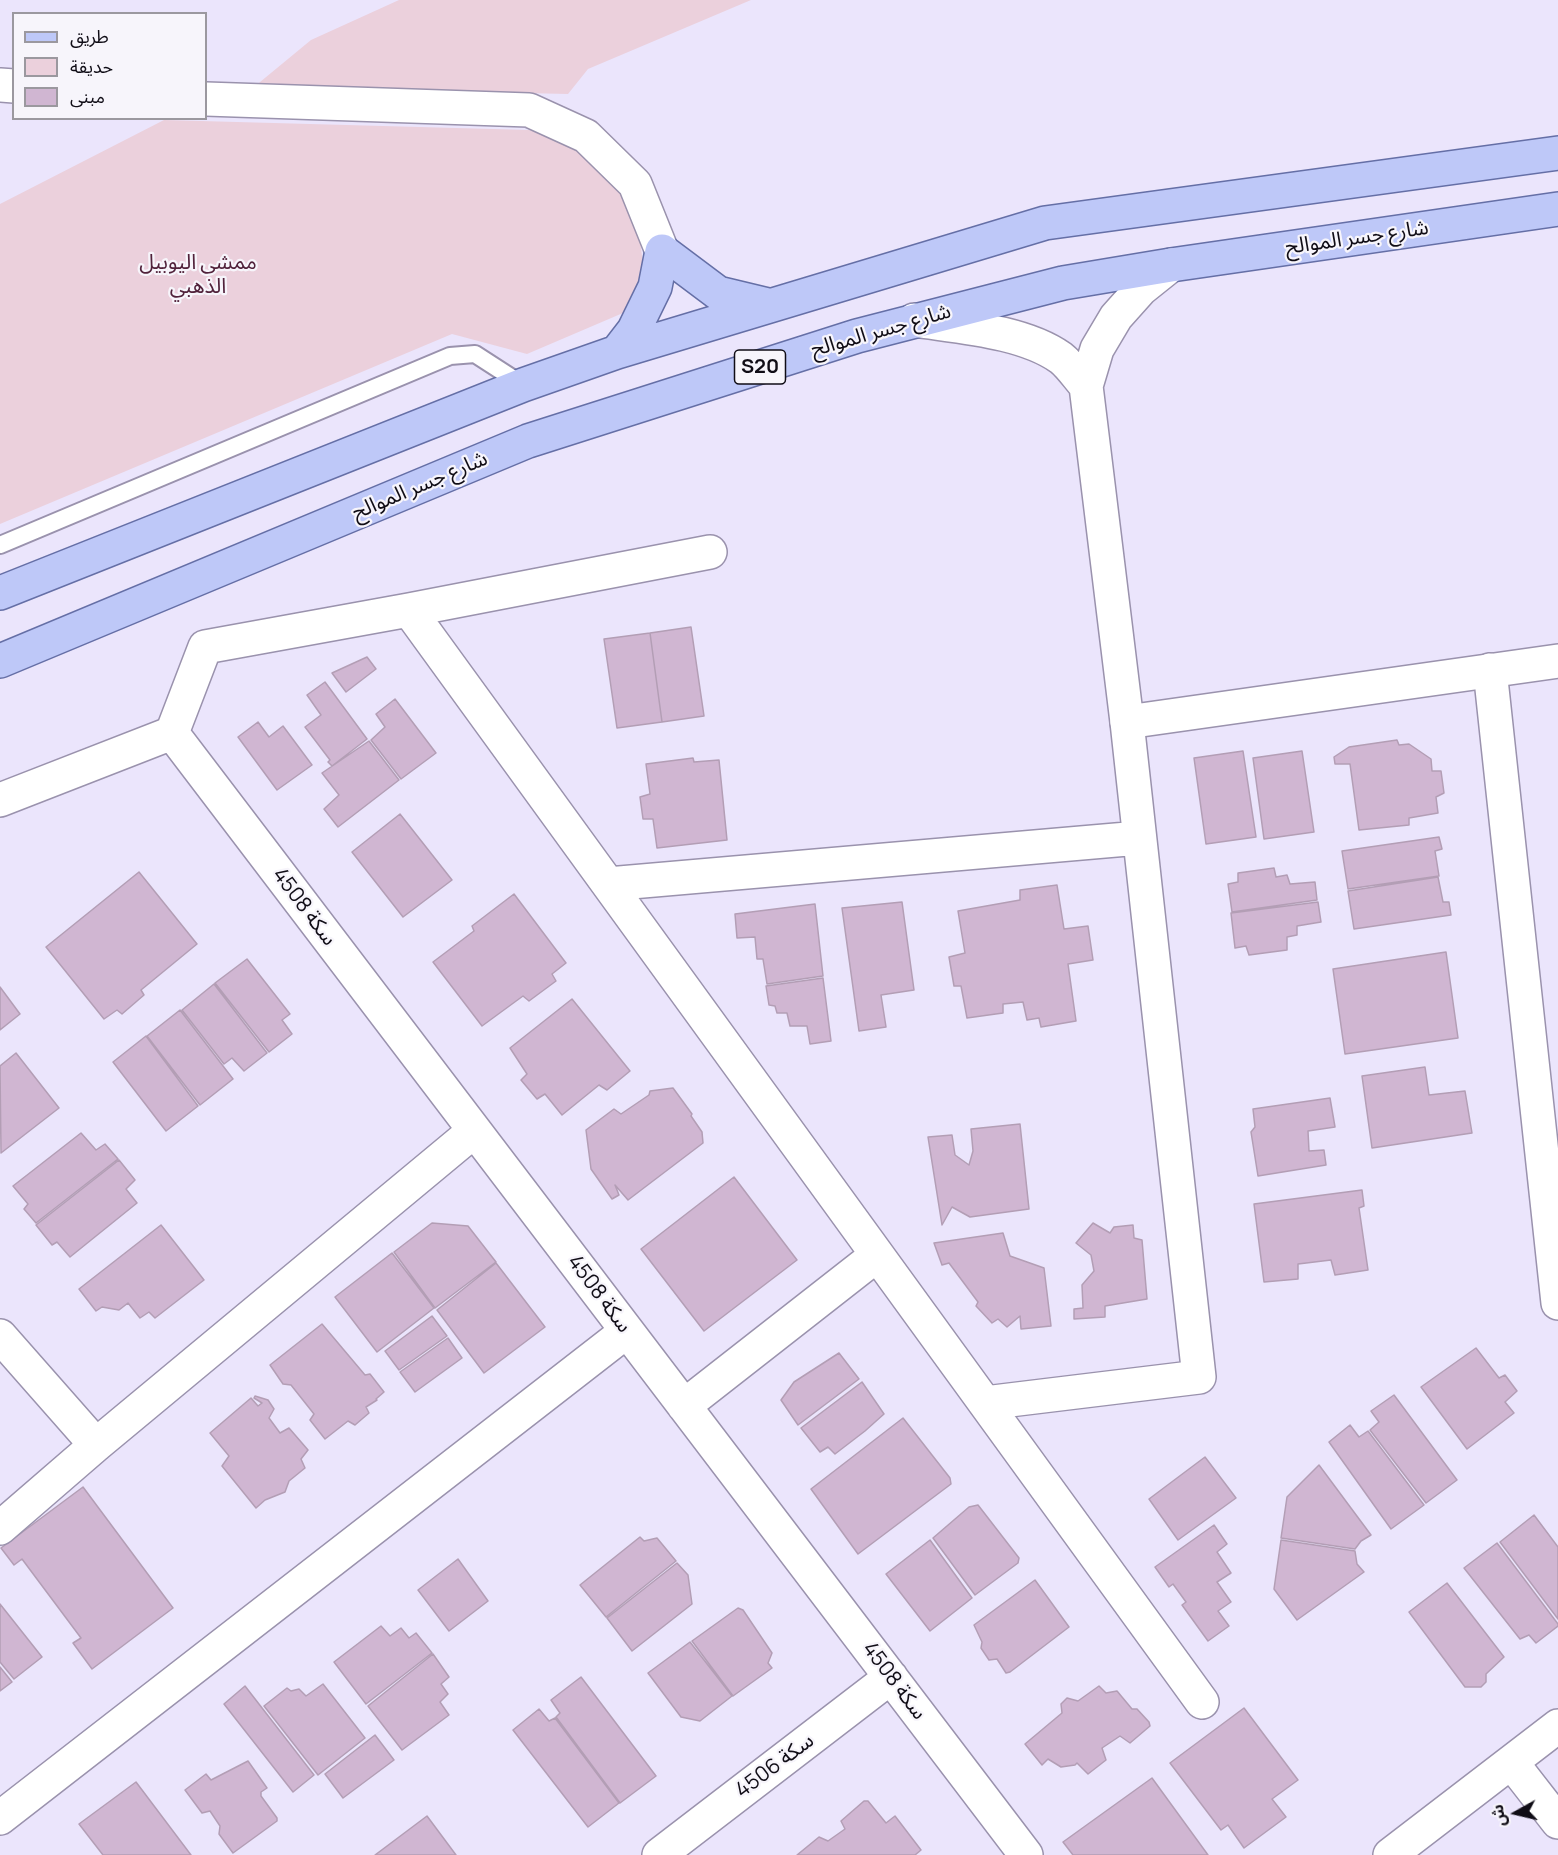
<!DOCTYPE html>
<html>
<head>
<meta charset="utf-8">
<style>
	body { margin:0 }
	#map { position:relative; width:1558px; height:1855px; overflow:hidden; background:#ebe5fc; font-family:Manrope,"Noto Sans Arabic",sans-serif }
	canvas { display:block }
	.legend { position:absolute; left:12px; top:12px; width:195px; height:108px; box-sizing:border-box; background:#f7f5fb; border:2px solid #9b989f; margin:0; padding:8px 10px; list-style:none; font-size:18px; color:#100d16 }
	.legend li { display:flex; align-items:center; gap:12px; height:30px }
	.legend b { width:30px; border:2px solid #9b989f }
	.north { position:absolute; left:1486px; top:1783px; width:60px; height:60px; -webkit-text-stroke:4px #f7f5fb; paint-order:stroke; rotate:262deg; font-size:16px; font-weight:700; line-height:24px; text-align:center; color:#100d16 }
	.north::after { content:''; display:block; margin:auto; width:21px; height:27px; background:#100d16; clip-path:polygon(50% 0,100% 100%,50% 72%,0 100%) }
</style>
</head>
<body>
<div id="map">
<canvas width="1558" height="1855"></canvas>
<ul class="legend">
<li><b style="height:8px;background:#bec8f8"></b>طريق</li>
<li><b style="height:16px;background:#ebd0dc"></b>حديقة</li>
<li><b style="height:16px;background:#d0b6d2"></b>مبنى</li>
</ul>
<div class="north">ش</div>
</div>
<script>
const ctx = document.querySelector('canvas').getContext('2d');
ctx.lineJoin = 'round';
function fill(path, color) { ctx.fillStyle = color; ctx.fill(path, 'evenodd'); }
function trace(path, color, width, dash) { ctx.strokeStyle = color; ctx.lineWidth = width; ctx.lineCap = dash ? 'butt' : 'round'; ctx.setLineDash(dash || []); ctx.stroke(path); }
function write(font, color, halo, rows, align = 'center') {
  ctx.font = font + ' Manrope,"Noto Sans Arabic",sans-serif'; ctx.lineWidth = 4.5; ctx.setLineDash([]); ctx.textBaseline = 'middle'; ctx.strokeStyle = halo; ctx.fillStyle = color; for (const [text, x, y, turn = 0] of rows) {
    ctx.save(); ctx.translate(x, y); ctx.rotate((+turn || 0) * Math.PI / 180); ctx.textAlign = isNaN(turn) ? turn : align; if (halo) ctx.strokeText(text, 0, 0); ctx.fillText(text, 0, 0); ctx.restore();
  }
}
const green = new Path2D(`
	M 399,0 L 751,0 L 588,69 L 568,94 L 254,87 L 311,40 Z
	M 164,120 L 529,130 L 574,141 L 636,209 L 643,264 L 630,310 L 527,354 L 452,334 L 0,524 L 0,204 Z`);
const building = new Path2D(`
	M 691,627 L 704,716 L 662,722 L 650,633 Z
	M 650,633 L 662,722 L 617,728 L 604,639 Z
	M 367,657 L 376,669 L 346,692 L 332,673 Z
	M 325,682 L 367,739 L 332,766 L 328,762 L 330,760 L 305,727 L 321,715 L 307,695 Z
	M 395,699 L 436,753 L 401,779 L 371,740 L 385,727 L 376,714 Z
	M 258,722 L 269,737 L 283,726 L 312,765 L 277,790 L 238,737 Z
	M 1397,740 L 1399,745 L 1409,744 L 1431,759 L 1432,771 L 1441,771 L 1444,793 L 1436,797 L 1438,813 L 1409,818 L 1409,825 L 1359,830 L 1350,764 L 1335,764 L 1334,757 L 1349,747 Z
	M 369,741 L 399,780 L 338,827 L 324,809 L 339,795 L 322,773 Z
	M 1243,751 L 1256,837 L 1206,844 L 1194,758 Z
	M 1302,751 L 1314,832 L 1264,839 L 1253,758 Z
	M 693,758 L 694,762 L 719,760 L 727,840 L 657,848 L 653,819 L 643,819 L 640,797 L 650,794 L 646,764 Z
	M 400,814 L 452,880 L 403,917 L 352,852 Z
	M 1439,837 L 1442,849 L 1435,851 L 1439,876 L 1348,889 L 1342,851 Z
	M 1274,868 L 1276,877 L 1287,875 L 1290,884 L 1315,882 L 1317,900 L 1232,912 L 1228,884 L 1238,882 L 1238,873 Z
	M 139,872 L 197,944 L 141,990 L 144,995 L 122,1014 L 117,1010 L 104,1019 L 46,947 Z
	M 1438,877 L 1443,902 L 1449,902 L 1451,915 L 1354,929 L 1348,891 Z
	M 1057,885 L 1064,929 L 1088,926 L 1093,960 L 1068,964 L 1076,1021 L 1041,1027 L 1039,1018 L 1027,1020 L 1023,1002 L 1003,1004 L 1003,1013 L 967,1018 L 961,986 L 954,986 L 949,957 L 965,953 L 958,911 L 1020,900 L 1020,890 Z
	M 514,894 L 566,963 L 552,974 L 556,981 L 529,1001 L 523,996 L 482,1026 L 433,962 L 474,931 L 472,926 Z
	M 902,902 L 914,990 L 881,995 L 886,1027 L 859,1031 L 842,908 Z
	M 1318,902 L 1321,922 L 1297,926 L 1297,935 L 1287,937 L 1287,950 L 1249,955 L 1246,946 L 1235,948 L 1231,913 Z
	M 815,904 L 823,976 L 767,984 L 763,959 L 757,959 L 755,937 L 737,938 L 735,914 Z
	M 1446,952 L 1458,1038 L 1345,1054 L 1333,969 Z
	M 247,959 L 290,1014 L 282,1020 L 292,1034 L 269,1052 L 215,983 Z
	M 823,978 L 831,1041 L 810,1044 L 807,1026 L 790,1026 L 787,1013 L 777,1013 L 775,1006 L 769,1005 L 766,986 Z
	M 214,984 L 267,1053 L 244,1071 L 232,1058 L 224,1064 L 182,1010 Z
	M 0,987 L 20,1014 L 0,1030 Z
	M 572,999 L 630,1071 L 607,1090 L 599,1085 L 562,1115 L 545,1094 L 537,1099 L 521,1080 L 527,1074 L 510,1048 Z
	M 180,1010 L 233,1079 L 200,1105 L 147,1036 Z
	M 146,1036 L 198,1106 L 166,1131 L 113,1062 Z
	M 16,1053 L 59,1108 L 1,1153 L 0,1066 Z
	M 1425,1067 L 1429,1095 L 1465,1091 L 1472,1133 L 1372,1148 L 1362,1076 Z
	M 673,1088 L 692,1114 L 691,1116 L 702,1132 L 703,1143 L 628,1200 L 615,1185 L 619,1195 L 612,1199 L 591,1169 L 586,1130 L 614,1109 L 621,1114 L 649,1095 L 650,1091 Z
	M 1330,1098 L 1335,1127 L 1308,1131 L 1309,1151 L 1324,1150 L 1326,1165 L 1258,1176 L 1251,1132 L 1255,1127 L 1253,1109 Z
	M 1020,1124 L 1029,1209 L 970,1217 L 952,1207 L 942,1225 L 928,1137 L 952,1135 L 955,1155 L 969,1165 L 973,1151 L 971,1129 Z
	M 81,1133 L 96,1150 L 105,1144 L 118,1159 L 36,1223 L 24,1209 L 28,1204 L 13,1186 Z
	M 119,1160 L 135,1180 L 126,1189 L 137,1203 L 70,1257 L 57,1242 L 52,1245 L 36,1225 Z
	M 734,1177 L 797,1260 L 704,1331 L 641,1249 Z
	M 1362,1190 L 1364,1206 L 1359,1208 L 1368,1270 L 1335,1275 L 1331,1260 L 1298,1264 L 1298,1279 L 1264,1282 L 1254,1204 Z
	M 432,1223 L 468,1226 L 496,1262 L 435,1308 L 394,1252 Z
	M 1093,1223 L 1110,1233 L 1114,1227 L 1133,1225 L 1134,1238 L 1142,1240 L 1147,1299 L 1105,1306 L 1105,1317 L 1074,1319 L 1074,1309 L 1083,1308 L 1082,1285 L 1094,1271 L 1091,1255 L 1076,1243 Z
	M 161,1225 L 204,1280 L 155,1318 L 149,1312 L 140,1318 L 128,1303 L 119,1310 L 102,1307 L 96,1311 L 79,1289 Z
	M 1003,1233 L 1010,1256 L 1044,1268 L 1051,1326 L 1021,1329 L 1020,1316 L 1007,1327 L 998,1319 L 992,1323 L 976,1306 L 978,1302 L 949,1263 L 942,1265 L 934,1243 Z
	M 392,1253 L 434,1308 L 377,1352 L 335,1297 Z
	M 496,1263 L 545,1327 L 484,1373 L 437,1310 Z
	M 432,1316 L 447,1336 L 399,1370 L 385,1351 Z
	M 322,1324 L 365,1375 L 370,1374 L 384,1392 L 376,1399 L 377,1400 L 366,1407 L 369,1413 L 355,1425 L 348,1421 L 325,1439 L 310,1420 L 314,1414 L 291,1385 L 283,1384 L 270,1365 Z
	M 448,1338 L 462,1358 L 415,1392 L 400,1372 Z
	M 1476,1348 L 1499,1378 L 1505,1375 L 1517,1391 L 1505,1402 L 1514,1413 L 1467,1449 L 1421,1387 Z
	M 839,1353 L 859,1379 L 798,1425 L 781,1400 L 794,1382 Z
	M 862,1382 L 884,1414 L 865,1431 L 835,1454 L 828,1447 L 820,1452 L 801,1428 Z
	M 1394,1395 L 1457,1480 L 1426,1503 L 1370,1430 L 1379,1422 L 1371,1411 Z
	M 255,1396 L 268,1400 L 274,1409 L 269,1418 L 280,1433 L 289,1428 L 308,1450 L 301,1459 L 305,1468 L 289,1481 L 285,1492 L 265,1500 L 256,1508 L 222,1466 L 229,1456 L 210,1433 L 251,1398 L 258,1406 L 262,1403 L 254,1398 Z
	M 903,1418 L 950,1478 L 951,1484 L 858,1554 L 811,1489 Z
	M 1350,1425 L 1359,1437 L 1368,1431 L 1424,1505 L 1391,1529 L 1329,1442 Z
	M 1205,1457 L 1236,1498 L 1178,1540 L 1149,1499 Z
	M 1319,1465 L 1371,1535 L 1361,1541 L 1355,1549 L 1281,1538 L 1287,1497 Z
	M 83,1487 L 173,1608 L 92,1669 L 73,1643 L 81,1638 L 22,1559 L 14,1565 L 1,1548 Z
	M 978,1505 L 1019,1558 L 1018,1563 L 975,1595 L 933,1538 L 969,1507 Z
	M 1534,1515 L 1558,1547 L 1558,1619 L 1500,1542 Z
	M 1214,1525 L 1227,1544 L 1217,1552 L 1231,1573 L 1217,1582 L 1231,1602 L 1218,1611 L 1229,1626 L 1208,1641 L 1182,1605 L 1186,1602 L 1173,1584 L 1169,1587 L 1155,1567 Z
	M 640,1537 L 644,1541 L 657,1538 L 676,1561 L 606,1617 L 580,1585 Z
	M 930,1540 L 972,1598 L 930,1631 L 886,1574 Z
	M 1281,1540 L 1355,1551 L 1357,1564 L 1364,1572 L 1297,1620 L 1274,1589 Z
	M 1497,1543 L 1558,1624 L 1558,1626 L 1536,1643 L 1529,1635 L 1520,1639 L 1464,1568 Z
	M 458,1559 L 488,1601 L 449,1631 L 418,1590 Z
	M 677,1563 L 688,1575 L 692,1604 L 632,1651 L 607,1618 Z
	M 1035,1580 L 1069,1627 L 1010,1672 L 1006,1673 L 997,1659 L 989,1660 L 981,1648 L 982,1642 L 974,1625 Z
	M 1447,1583 L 1504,1657 L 1486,1674 L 1486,1682 L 1481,1687 L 1465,1687 L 1409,1612 Z
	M 0,1604 L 42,1657 L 14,1679 L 0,1662 Z
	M 738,1608 L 743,1610 L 772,1653 L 768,1663 L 772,1668 L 733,1696 L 692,1641 Z
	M 381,1626 L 390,1636 L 401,1628 L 409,1638 L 416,1633 L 432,1653 L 366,1704 L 334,1662 Z
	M 690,1642 L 732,1696 L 700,1721 L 681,1717 L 648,1673 Z
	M 433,1654 L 449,1677 L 441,1684 L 448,1694 L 440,1702 L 449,1715 L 402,1750 L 368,1706 Z
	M 0,1667 L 12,1682 L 0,1691 Z
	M 581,1677 L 656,1776 L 620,1803 L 556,1717 L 560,1713 L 551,1700 Z
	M 323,1684 L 365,1738 L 318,1775 L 264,1706 L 287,1688 L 291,1691 L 299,1689 L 306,1696 Z
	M 245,1686 L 314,1775 L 293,1792 L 224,1704 Z
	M 1099,1686 L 1106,1693 L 1117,1691 L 1132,1709 L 1137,1709 L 1149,1722 L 1150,1726 L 1130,1743 L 1120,1736 L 1102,1748 L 1106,1760 L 1088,1774 L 1077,1763 L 1075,1765 L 1061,1767 L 1048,1759 L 1042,1765 L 1025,1744 L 1062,1713 L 1061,1704 L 1067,1698 L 1078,1701 Z
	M 1244,1708 L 1298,1780 L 1272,1799 L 1286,1817 L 1244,1848 L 1228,1825 L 1221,1830 L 1170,1763 Z
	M 539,1709 L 549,1721 L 555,1718 L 619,1803 L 588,1827 L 513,1730 Z
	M 375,1735 L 394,1760 L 343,1798 L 325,1774 Z
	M 248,1761 L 267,1788 L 261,1792 L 261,1796 L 277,1818 L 277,1821 L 233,1853 L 219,1834 L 220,1826 L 210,1811 L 202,1813 L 185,1790 L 206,1774 L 211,1780 Z
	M 1152,1778 L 1208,1855 L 1073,1855 L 1063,1842 Z
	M 136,1782 L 191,1855 L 103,1855 L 79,1824 Z
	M 864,1801 L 868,1801 L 886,1823 L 895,1816 L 921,1850 L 915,1855 L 797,1855 L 819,1837 L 828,1841 L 845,1829 L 841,1821 Z
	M 427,1816 L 456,1855 L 375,1855 Z`);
const service = new Path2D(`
	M 0,545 L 450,356 L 475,354 L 523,385`);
const minor = new Path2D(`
	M 409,610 L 1202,1702
	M 1490,670 L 1558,1303
	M 172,733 L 1026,1855
	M 0,800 L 172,733 L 205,647 L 409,610 L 710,552
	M 608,884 L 1139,838
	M 0,1336 L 96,1445
	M 985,1403 L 1199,1377 L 1127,722
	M 684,1406 L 877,1255
	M 0,1528 L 96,1445 L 474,1131
	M 1512,1763 L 1558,1822
	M 0,1818 L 627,1331
	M 659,1855 L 891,1677
	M 1390,1855 L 1558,1726`);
const tertiary = new Path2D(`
	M 0,85 L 14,86
	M 206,99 L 529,110 L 586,136 L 635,184 L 662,251
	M 1171,265 L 1141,289 L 1116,317 L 1097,349 L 1086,386 L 1127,722 L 1558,661
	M 914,320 C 960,327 1023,331 1061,358 C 1070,365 1078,377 1086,386`);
const primary = new Path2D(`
	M 617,352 L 634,330 L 655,287 L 662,251 L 718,293 L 768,305
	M 0,593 L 523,385 L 617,352 L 1045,223 L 1558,153
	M 0,661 L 528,441 L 857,336 L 1063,283 L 1171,265 L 1558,209`);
const shields = [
	[760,367,51]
];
const shieldNames = [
	["S20",760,367]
];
const streetNames = [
	["شارع جسر الموالح",1357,238,-8],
	["شارع جسر الموالح",881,331,-16],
	["شارع جسر الموالح",420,486,-23],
	["سكة 4508",304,907,53],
	["سكة 4508",599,1294,53],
	["سكة 4508",894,1681,53],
	["سكة 4506",775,1766,-37]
];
const parkNames = [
	["ممشى اليوبيل",198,263],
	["الذهبي",198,287]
];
fill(green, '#ebd0dc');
fill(building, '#d0b6d2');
trace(building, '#b39eb5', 1.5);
trace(service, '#9a92ad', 20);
trace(minor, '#9a92ad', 36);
trace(tertiary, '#9a92ad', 36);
trace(primary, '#656fa6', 36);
trace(service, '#fff', 16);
trace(minor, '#fff', 33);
trace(tertiary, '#fff', 33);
trace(primary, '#bec8f8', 33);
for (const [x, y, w] of shields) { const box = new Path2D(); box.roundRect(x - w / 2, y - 17, w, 34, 4.5); ctx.fillStyle = '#f7f5fb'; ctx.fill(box); trace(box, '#100d16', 1.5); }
write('bold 20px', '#100d16', null, shieldNames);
write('21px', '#100d16', '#f7f5fb', streetNames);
write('21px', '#51223b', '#f7f5fb', parkNames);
</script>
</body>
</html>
